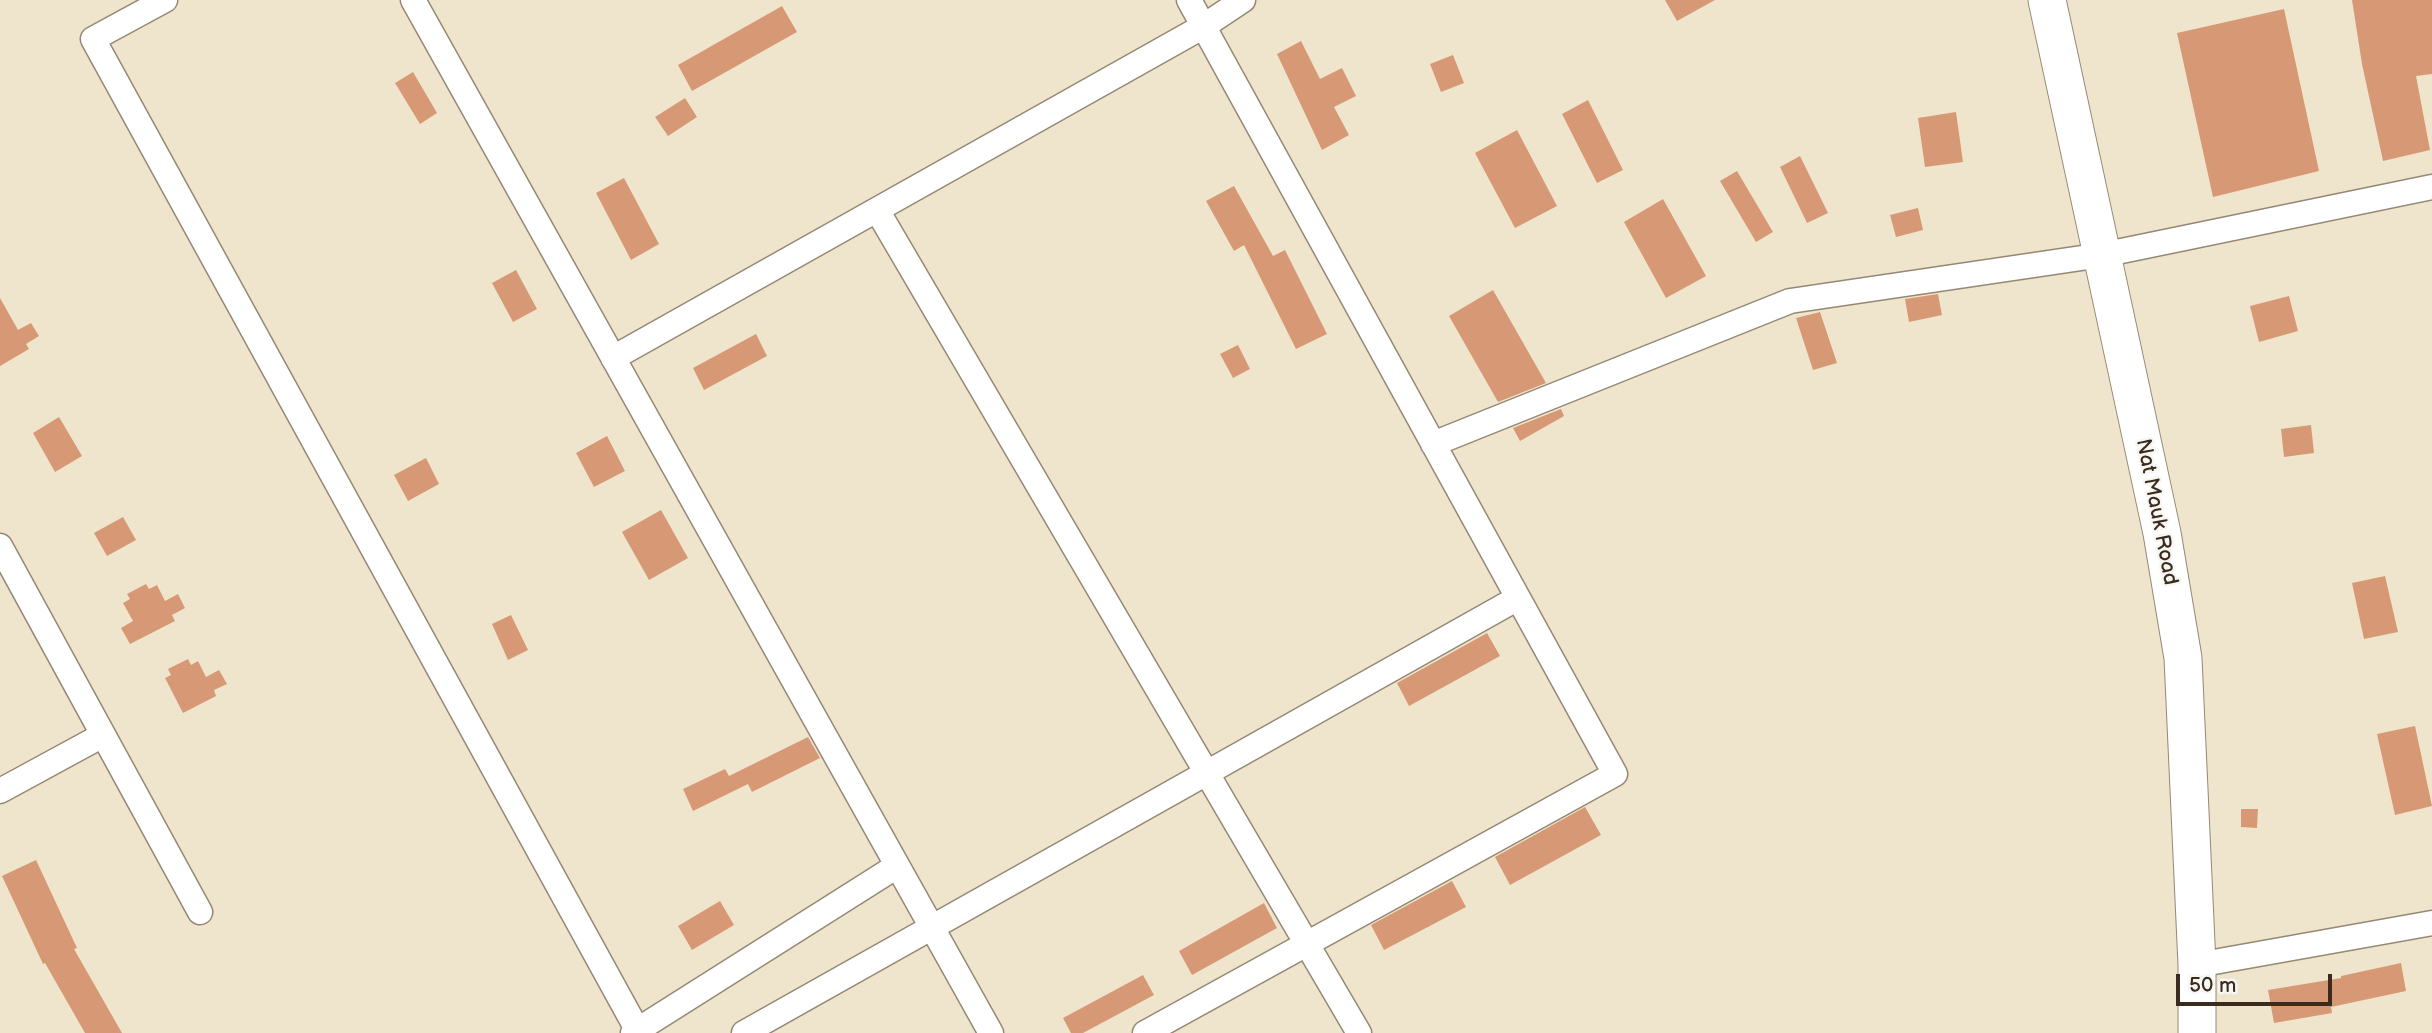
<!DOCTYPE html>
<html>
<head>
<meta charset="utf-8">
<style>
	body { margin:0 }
	#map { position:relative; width:2432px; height:1033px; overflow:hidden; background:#efe5cc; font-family:"Balsamiq Sans",sans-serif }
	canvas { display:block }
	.scale { position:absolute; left:2176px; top:974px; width:156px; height:32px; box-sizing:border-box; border:4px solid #3b2a1e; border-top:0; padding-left:9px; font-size:21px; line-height:24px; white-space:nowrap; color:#3b2a1e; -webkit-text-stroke:5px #f6f6f2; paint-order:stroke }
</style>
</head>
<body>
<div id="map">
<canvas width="2432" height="1033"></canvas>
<div class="scale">50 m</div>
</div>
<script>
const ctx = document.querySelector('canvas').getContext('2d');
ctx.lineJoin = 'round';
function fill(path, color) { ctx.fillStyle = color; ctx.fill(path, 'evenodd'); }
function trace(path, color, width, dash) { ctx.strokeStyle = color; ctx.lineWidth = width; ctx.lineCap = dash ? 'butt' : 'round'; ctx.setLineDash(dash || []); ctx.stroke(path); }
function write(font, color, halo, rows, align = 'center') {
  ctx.font = font + ' "Balsamiq Sans",sans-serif'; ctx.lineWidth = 5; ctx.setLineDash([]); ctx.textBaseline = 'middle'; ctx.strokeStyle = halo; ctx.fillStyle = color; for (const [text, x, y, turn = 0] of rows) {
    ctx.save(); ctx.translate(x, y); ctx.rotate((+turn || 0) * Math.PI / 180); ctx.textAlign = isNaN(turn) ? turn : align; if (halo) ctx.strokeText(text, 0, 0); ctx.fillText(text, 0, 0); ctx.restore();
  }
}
const building = new Path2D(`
	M 1665,0 L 1715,0 L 1677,21 Z
	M 2352,0 L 2432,0 L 2432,74 L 2416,76 L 2430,150 L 2383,161 L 2362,64 Z
	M 782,6 L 797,32 L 692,91 L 678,65 Z
	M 2284,9 L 2319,171 L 2213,197 L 2177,33 Z
	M 1301,41 L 1320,79 L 1342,68 L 1356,96 L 1334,107 L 1349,135 L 1322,150 L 1277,54 Z
	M 1453,55 L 1464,83 L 1441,92 L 1430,64 Z
	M 413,72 L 437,113 L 420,124 L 395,83 Z
	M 685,98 L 697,117 L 668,136 L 655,117 Z
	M 1588,100 L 1623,170 L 1597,183 L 1562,114 Z
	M 1956,112 L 1963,162 L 1925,167 L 1918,118 Z
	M 1517,130 L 1557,206 L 1515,228 L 1475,153 Z
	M 1800,156 L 1828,213 L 1807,223 L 1780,167 Z
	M 1737,171 L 1773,232 L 1756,242 L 1720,181 Z
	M 624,178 L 659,244 L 631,260 L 596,193 Z
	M 1234,186 L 1273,256 L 1285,250 L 1327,334 L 1296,349 L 1244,245 L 1234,251 L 1206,201 Z
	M 1663,199 L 1706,276 L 1666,298 L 1624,222 Z
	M 1918,208 L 1923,230 L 1896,237 L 1890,215 Z
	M 516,270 L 537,309 L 513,322 L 492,283 Z
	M 1493,290 L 1546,383 L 1498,402 L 1449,316 Z
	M 1938,294 L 1942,315 L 1909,322 L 1905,299 Z
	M 2289,296 L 2298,331 L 2259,342 L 2250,306 Z
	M 0,298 L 18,330 L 31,323 L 39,336 L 26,344 L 29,349 L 0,366 Z
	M 1820,312 L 1837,363 L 1813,370 L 1796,318 Z
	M 756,334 L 767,356 L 704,390 L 693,368 Z
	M 1238,345 L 1250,369 L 1233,378 L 1220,354 Z
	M 1561,409 L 1564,416 L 1520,441 L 1513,428 Z
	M 59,417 L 82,456 L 55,472 L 33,433 Z
	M 2311,425 L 2314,453 L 2284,457 L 2281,429 Z
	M 607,436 L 625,471 L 594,487 L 576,453 Z
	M 426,458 L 439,484 L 408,501 L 394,475 Z
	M 661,510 L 688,558 L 649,580 L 622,532 Z
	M 123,517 L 136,540 L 107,556 L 94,533 Z
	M 2385,576 L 2398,632 L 2364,639 L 2352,583 Z
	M 146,584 L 149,589 L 157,585 L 165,601 L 178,594 L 185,608 L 172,615 L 175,621 L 130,644 L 121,628 L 133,621 L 123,603 L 130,599 L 127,594 Z
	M 511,615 L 528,650 L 508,660 L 492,624 Z
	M 1487,633 L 1500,656 L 1409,706 L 1397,683 Z
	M 188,659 L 191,665 L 198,661 L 206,677 L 219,670 L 227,684 L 214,690 L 216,696 L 183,713 L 165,678 L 171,675 L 168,669 Z
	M 2415,726 L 2432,806 L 2395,815 L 2377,734 Z
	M 808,737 L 820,758 L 752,792 L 748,784 L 693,811 L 683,789 L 725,769 L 729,776 Z
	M 1585,807 L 1601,835 L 1510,885 L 1495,857 Z
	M 2241,809 L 2258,809 L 2257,828 L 2241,827 Z
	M 36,860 L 77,948 L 74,949 L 122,1033 L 85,1033 L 45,963 L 43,964 L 2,876 Z
	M 1452,881 L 1466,907 L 1384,950 L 1371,925 Z
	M 720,901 L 734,925 L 692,950 L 678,926 Z
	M 1264,903 L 1277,928 L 1192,975 L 1179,951 Z
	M 2401,963 L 2406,991 L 2331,1007 L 2332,1013 L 2274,1023 L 2268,990 L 2341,978 L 2341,976 Z
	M 1143,975 L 1154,995 L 1083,1033 L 1071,1033 L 1063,1018 Z`);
const minor = new Path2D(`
	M 165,0 L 93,39 L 639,1033
	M 413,0 L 991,1033
	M 877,210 L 1359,1033
	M 613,358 L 1204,26 L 1243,0
	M 1433,444 L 1790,301 L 2102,255 L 2432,187
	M 0,546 L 200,912
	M 0,791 L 103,735
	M 2197,965 L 2432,923
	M 633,1033 L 897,866
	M 744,1033 L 1518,598
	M 1145,1033 L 1615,774 L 1189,0`);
const highway = new Path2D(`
	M 2047,0 L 2162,533 L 2183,658 L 2197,965 L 2197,1033`);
const streetNames = [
	["Nat Mauk Road",2156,512,79]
];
fill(building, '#d79975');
trace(minor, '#958875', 27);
trace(highway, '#958875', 39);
trace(minor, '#fff', 24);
trace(highway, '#fff', 37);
write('21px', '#3b2a1e', '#f6f6f2', streetNames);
</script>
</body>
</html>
